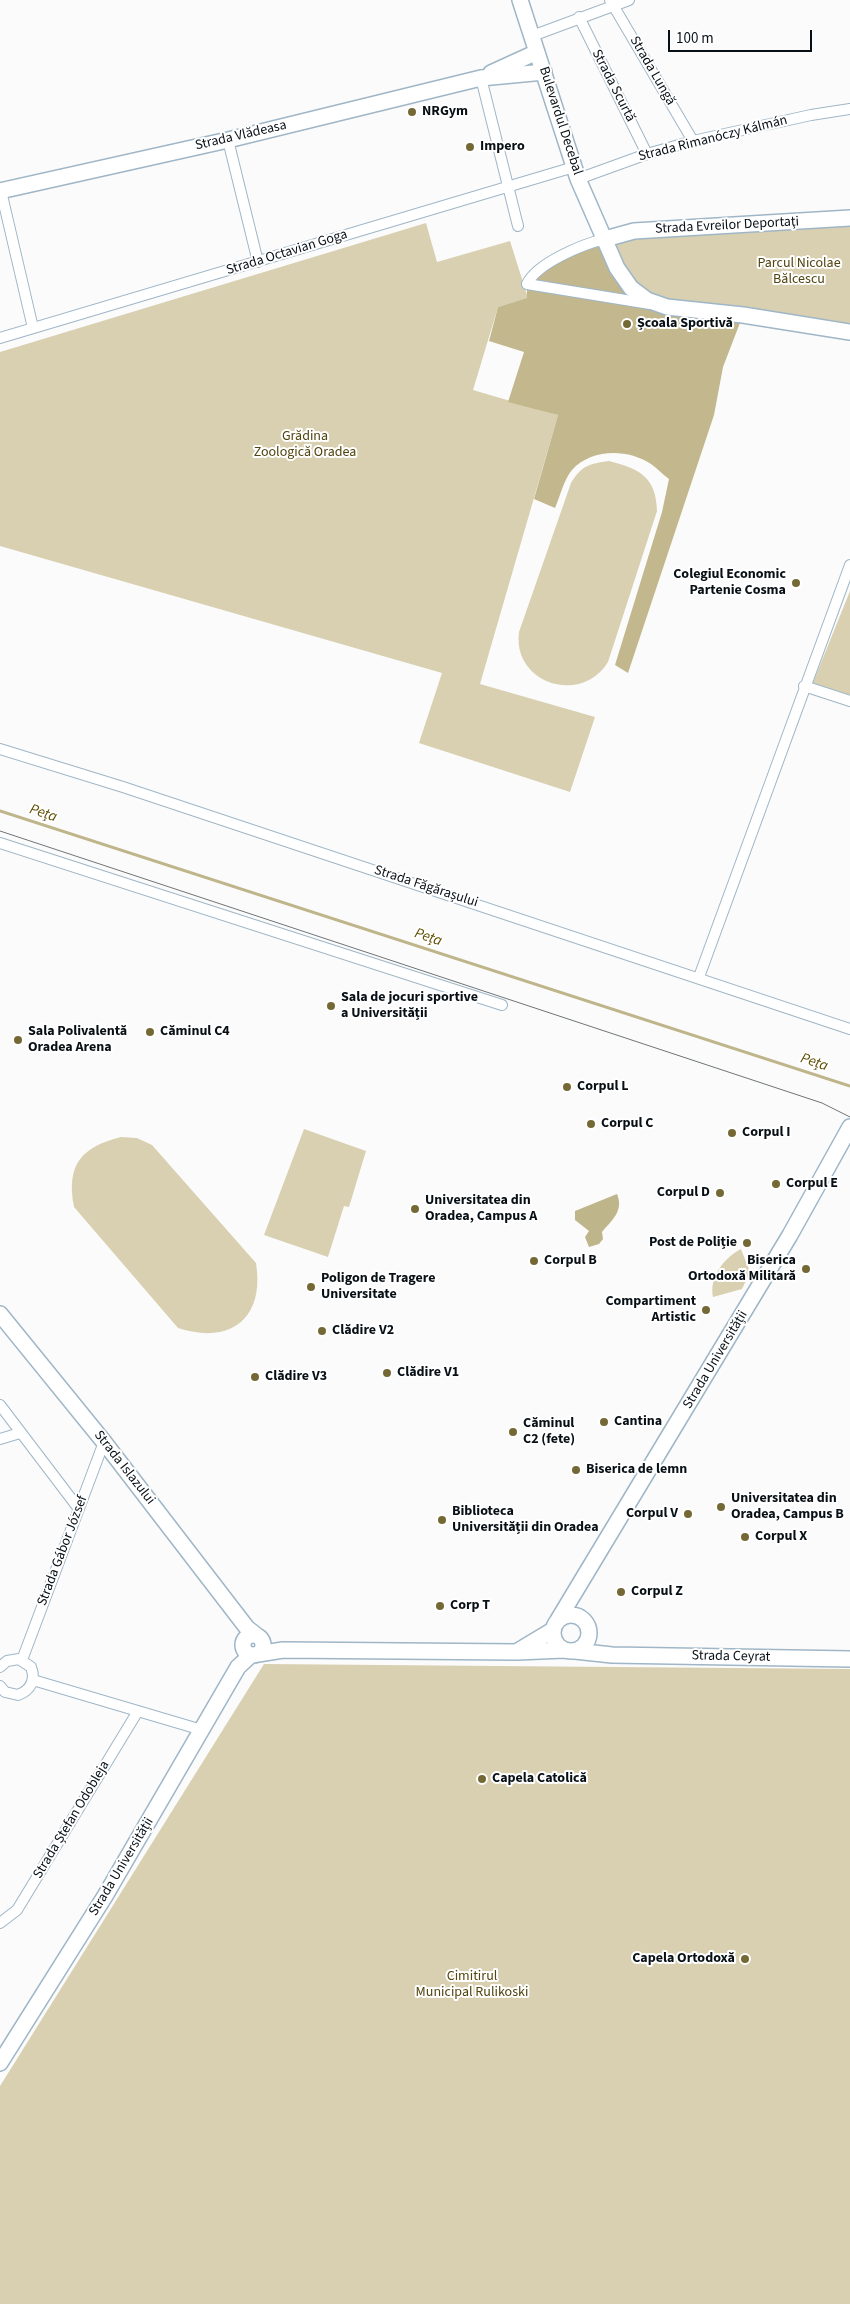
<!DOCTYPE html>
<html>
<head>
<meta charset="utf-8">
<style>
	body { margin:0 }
	#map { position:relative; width:850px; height:2304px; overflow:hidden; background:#fbfbfb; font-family:"Source Sans 3",sans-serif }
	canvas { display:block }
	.scale { position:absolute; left:668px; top:30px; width:144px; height:22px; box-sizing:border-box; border:2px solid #081016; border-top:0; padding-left:6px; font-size:15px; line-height:18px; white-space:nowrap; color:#081016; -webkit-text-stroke:4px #fff; paint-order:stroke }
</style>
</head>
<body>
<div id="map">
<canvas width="850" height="2304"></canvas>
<div class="scale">100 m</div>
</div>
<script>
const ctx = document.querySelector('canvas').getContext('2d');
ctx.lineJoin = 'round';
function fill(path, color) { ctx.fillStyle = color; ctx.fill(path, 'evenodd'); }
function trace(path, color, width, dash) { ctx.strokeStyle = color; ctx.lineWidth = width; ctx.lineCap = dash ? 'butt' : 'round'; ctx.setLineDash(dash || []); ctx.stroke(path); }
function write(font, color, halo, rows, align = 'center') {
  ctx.font = font + ' "Source Sans 3",sans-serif'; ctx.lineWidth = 4; ctx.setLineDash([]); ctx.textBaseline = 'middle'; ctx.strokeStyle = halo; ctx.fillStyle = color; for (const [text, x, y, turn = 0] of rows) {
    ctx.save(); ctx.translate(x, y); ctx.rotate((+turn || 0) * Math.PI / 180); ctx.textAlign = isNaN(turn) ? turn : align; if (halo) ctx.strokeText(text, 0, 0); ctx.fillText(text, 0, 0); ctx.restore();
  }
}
const green = new Path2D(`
	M 850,218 L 850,332 L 647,300 L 605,239 Z
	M 426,223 L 437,262 L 510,241 L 528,298 L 498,307 L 473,390 L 558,415 L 480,684 L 595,717 L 570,792 L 419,743 L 442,673 L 0,546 L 0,352 Z
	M 609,461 C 639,469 656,476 657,511 L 608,662 C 581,706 512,683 519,632 L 571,483 C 582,465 589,464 609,461 Z
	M 850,591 L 850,701 L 812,685 Z
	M 304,1129 L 366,1151 L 349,1207 L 344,1206 L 328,1257 L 264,1235 Z
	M 121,1137 L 137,1138 L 152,1145 L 256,1263 C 265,1319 230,1345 178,1328 L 74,1207 C 66,1165 81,1147 121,1137 Z
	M 741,1249 L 750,1272 L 742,1289 L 713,1297 C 709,1277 724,1258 741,1249 Z
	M 264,1664 L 850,1669 L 850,2304 L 0,2304 L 0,2086 Z`);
const forest = new Path2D(`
	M 605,239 L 617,268 L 667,307 L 743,315 L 723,367 L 714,415 L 628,673 L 615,665 L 662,512 L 669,479 C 663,475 657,468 651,464 C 628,449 592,448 572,470 C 564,479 560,497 555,508 L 534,499 L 558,415 L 508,402 L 524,352 L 489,341 L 498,307 L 527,298 L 527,284 L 584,244 Z`);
const water = new Path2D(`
	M 617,1194 C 624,1211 612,1220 602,1232 L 603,1239 L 599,1244 L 589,1247 L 585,1237 L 589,1231 L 575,1220 L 575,1211 Z`);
const stream = new Path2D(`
	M 0,811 L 850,1086`);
const street = new Path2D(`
	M 610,0 L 693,141
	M 579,17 L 647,154
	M 532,36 L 629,0
	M 481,78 L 518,226
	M 228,140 L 258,262
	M 578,179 L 647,154 L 693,141 L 811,115 L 850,109
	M 1,191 L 33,328
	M 605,239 C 583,244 537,263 527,284 L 650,304
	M 0,338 L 574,167
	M 804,686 L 850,701
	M 0,749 L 123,787 L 850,1029
	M 0,843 L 502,1005
	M 699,977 L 850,565
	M 0,1405 L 79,1509
	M 0,1439 L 20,1433
	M 22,1660 L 104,1442
	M 0,1667 L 7,1661 L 19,1659 L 31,1667 C 36,1680 31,1690 18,1695 L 5,1692 L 0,1686
	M 33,1680 L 202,1730
	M 0,1923 L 17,1910 L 138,1711`);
const secondary = new Path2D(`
	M 520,0 L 578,179 L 617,268 L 631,288 L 647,300 L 667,307 L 743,315 L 850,332
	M 491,73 L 537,52
	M 0,191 L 228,140 L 481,78 L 544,72
	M 605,239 L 634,231 L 850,218
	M 0,1314 L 104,1442 L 247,1628 L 256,1635
	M553 1633a18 18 0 1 1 36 0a18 18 0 1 1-36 0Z
	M 558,1620 L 790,1235 L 850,1127
	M243 1645a10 10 0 1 1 20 0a10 10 0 1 1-20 0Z
	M 518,1651 L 553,1630
	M 575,1651 L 612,1655 L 850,1659
	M 258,1654 L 283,1650 L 517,1652 L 564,1650
	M 0,2063 L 105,1896 L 238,1667 L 251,1655`);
const tram = new Path2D(`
	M 0,831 L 822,1103 L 850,1117`);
const markers = [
	[412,112,5,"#746835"],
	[470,147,5,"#746835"],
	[627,324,5,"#746835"],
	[796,583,5,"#746835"],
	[331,1006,5,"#746835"],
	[150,1032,5,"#746835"],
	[18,1040,5,"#746835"],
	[567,1087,5,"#746835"],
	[591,1124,5,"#746835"],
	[732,1133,5,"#746835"],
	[776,1184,5,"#746835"],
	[720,1193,5,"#746835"],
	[415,1209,5,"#746835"],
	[747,1243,5,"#746835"],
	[534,1261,5,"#746835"],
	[806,1269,5,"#746835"],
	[311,1287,5,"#746835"],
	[706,1310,5,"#746835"],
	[322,1331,5,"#746835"],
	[387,1373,5,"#746835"],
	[255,1377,5,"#746835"],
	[604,1422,5,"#746835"],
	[513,1432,5,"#746835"],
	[576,1470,5,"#746835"],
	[721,1507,5,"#746835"],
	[688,1514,5,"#746835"],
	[442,1520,5,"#746835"],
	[745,1537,5,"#746835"],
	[621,1592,5,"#746835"],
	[440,1606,5,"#746835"],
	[482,1779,5,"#746835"],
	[745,1959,5,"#746835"]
];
const streetNames = [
	["Strada Lungă",652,71,60],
	["Strada Scurtă",613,86,63],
	["Bulevardul Decebal",560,121,72],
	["Strada Vlădeasa",241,136,-13],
	["Strada Rimanóczy Kálmán",713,139,-14],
	["Strada Evreilor Deportaţi",727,226,-3],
	["Strada Octavian Goga",287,253,-17],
	["Strada Făgărașului",426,887,18],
	["Strada Universității",716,1360,-59],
	["Strada Islazului",124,1468,52],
	["Strada Gábor József",63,1551,-69],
	["Strada Ceyrat",731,1657,1],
	["Strada Ștefan Odobleja",72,1820,-59],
	["Strada Universității",122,1867,-59]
];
const poiNames = [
	["NRGym",422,112],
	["Impero",480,147],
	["Școala Sportivă",637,324],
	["Colegiul Economic",786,575,"right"],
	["Partenie Cosma",786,591,"right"],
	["Sala de jocuri sportive",341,998],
	["a Universității",341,1014],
	["Sala Polivalentă",28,1032],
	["Oradea Arena",28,1048],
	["Căminul C4",160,1032],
	["Corpul L",577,1087],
	["Corpul C",601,1124],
	["Corpul I",742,1133],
	["Corpul E",786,1184],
	["Corpul D",710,1193,"right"],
	["Universitatea din",425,1201],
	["Oradea, Campus A",425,1217],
	["Post de Poliție",737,1243,"right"],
	["Corpul B",544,1261],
	["Biserica",796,1261,"right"],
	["Ortodoxă Militară",796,1277,"right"],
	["Poligon de Tragere",321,1279],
	["Universitate",321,1295],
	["Compartiment",696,1302,"right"],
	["Artistic",696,1318,"right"],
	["Clădire V2",332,1331],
	["Clădire V1",397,1373],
	["Clădire V3",265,1377],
	["Cantina",614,1422],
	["Căminul",523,1424],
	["C2 (fete)",523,1440],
	["Biserica de lemn",586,1470],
	["Universitatea din",731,1499],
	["Oradea, Campus B",731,1515],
	["Biblioteca",452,1512],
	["Universității din Oradea",452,1528],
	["Corpul V",678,1514,"right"],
	["Corpul X",755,1537],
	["Corpul Z",631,1592],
	["Corp T",450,1606],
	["Capela Catolică",492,1779],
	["Capela Ortodoxă",735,1959,"right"]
];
const parkNames = [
	["Parcul Nicolae",799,264],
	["Bălcescu",799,280],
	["Grădina",305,437],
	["Zoologică Oradea",305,453],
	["Cimitirul",472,1977],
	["Municipal Rulikoski",472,1993]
];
const waterNames = [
	["Peța",43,814,18],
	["Peța",428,938,18],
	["Peța",814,1063,18]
];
fill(green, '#d8d0b1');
fill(forest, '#c2b78d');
fill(water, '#bfb58a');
trace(stream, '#bfb58a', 3);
trace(street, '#9fb6c7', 12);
trace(secondary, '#9fb6c7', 18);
trace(street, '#fff', 10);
trace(secondary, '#fff', 15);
trace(tram, '#6f7477', 1);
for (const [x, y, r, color] of markers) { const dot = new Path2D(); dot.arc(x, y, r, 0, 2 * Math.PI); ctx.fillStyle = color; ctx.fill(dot); trace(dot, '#fff', 2); }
write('14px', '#081016', '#fff', streetNames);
write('bold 14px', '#081016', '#fff', poiNames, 'left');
write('14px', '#50440f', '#fff', parkNames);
write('italic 15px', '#5e4e00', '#fff', waterNames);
</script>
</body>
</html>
